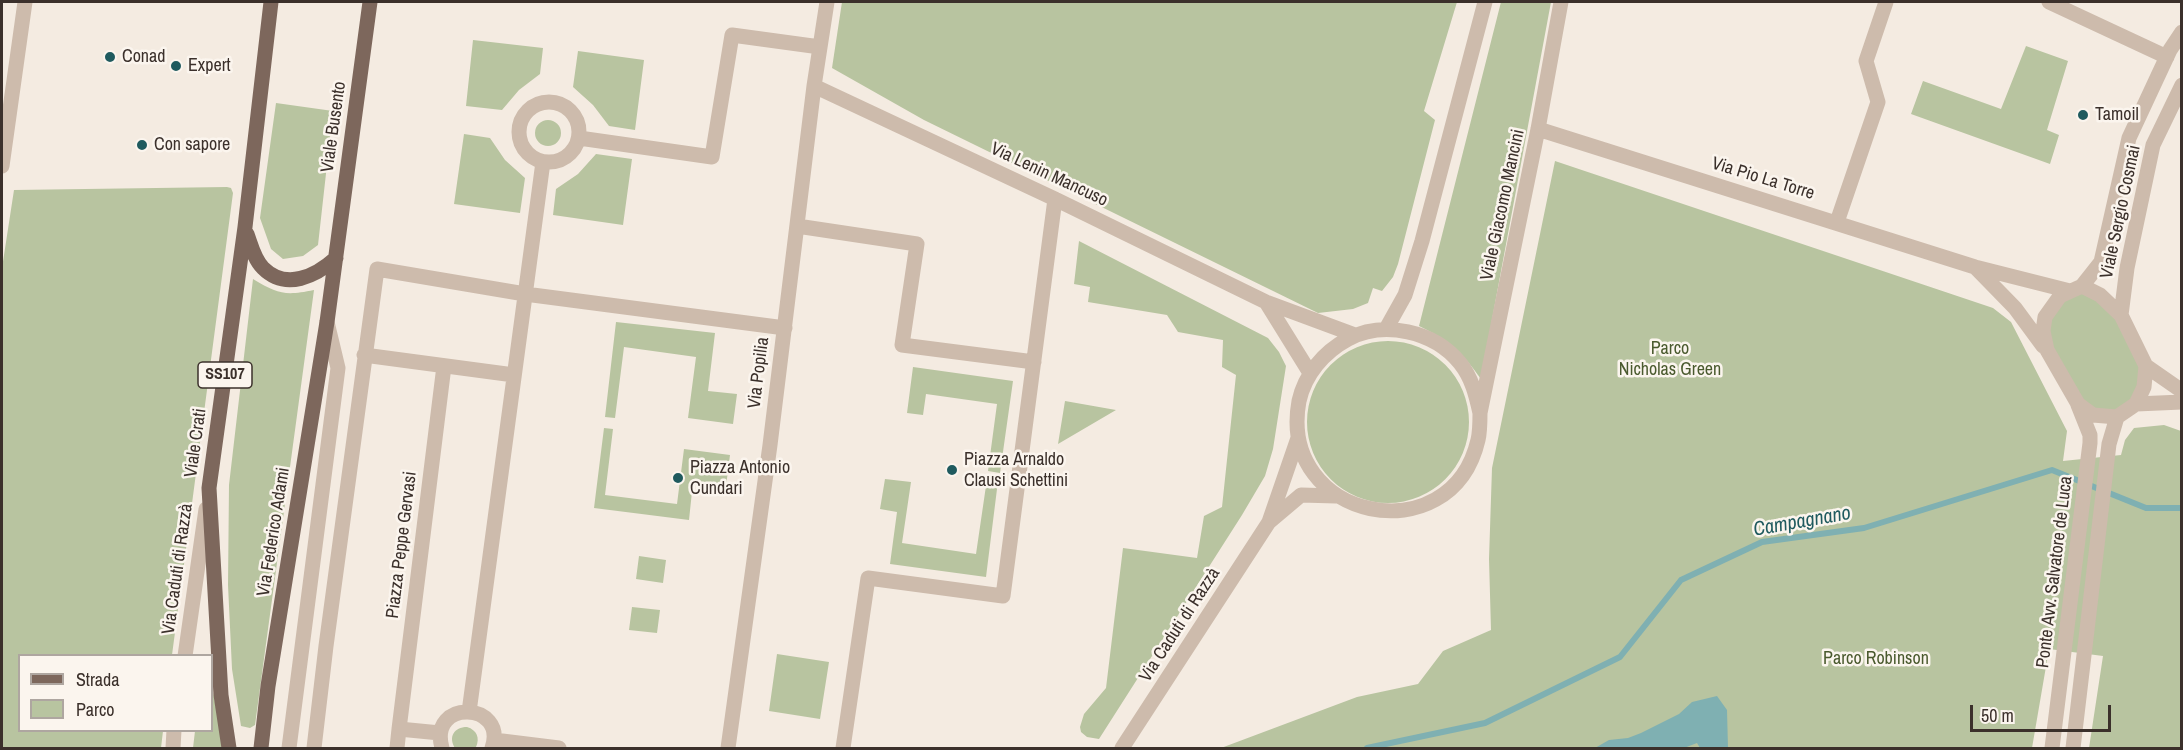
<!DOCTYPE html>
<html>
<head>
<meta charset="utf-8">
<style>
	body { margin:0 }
	#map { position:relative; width:2183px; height:750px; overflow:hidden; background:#f4ebe1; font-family:"Archivo Narrow",sans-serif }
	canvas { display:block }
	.frame { position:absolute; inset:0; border:3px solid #3b302b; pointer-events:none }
	.legend { position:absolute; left:18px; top:654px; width:195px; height:78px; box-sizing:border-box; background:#fbf5ee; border:2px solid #aea6a0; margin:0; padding:8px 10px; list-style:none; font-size:18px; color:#3b302b }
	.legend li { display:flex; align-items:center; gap:12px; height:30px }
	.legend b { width:30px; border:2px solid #aea6a0 }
	.scale { position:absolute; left:1970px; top:705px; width:141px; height:27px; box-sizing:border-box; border:3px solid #3b302b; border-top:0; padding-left:8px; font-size:18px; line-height:21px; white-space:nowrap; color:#3b302b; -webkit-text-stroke:4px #fbf5ee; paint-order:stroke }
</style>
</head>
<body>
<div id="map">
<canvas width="2183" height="750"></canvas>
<div class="frame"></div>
<ul class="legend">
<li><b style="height:8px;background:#7d675c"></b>Strada</li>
<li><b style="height:16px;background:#b8c4a0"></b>Parco</li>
</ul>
<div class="scale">50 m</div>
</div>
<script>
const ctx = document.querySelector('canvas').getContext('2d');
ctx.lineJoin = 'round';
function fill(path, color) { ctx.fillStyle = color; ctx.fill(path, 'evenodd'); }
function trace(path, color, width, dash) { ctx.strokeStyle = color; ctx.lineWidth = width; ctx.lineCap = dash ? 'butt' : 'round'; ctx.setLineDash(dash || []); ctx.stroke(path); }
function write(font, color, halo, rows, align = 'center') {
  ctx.font = font + ' "Archivo Narrow",sans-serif'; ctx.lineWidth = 5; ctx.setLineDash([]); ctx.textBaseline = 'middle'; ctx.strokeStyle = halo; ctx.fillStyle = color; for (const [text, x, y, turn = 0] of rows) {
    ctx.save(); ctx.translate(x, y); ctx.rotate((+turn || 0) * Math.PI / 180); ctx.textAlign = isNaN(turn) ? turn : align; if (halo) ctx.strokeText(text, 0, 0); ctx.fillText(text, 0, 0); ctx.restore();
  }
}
const green = new Path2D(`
	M 842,2 L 1457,2 L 1424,111 L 1435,120 L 1398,264 L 1393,277 L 1382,291 L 1373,288 L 1368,303 L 1353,309 L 1318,313 L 924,120 L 832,68 Z
	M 1501,2 L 1551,2 L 1481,379 C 1461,351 1450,341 1419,326 Z
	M 473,40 L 543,48 L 540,74 L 519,90 L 502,110 L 466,106 Z
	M 2026,46 L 2068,61 L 2047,130 L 2059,135 L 2050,164 L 1911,114 L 1923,81 L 2001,109 Z
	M 578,51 L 644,60 L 635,130 L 609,126 L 593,105 L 573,87 Z
	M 276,103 L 333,111 L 318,245 L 303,256 L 283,259 L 271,249 L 260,218 Z
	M535 133a13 13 0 1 1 26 0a13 13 0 1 1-26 0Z
	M 464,134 L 490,138 L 505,160 L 525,178 L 520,213 L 454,204 Z
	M 596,154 L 632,159 L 623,225 L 553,215 L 556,189 L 578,174 Z
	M 1555,161 L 1993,308 L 2011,322 L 2067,431 L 2063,461 L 2121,455 L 2125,440 L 2134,428 L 2164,425 L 2181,431 L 2181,748 L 2089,748 L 2103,656 L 2049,649 L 2032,748 L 1221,748 L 1357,697 L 1418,684 L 1443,651 L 1491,630 L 1489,559 L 1492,468 Z
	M 227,187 L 231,188 L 233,193 L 172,655 L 20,656 L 20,730 L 163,731 L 161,748 L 2,748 L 2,268 L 14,190 Z
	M 1079,241 L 1268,338 L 1279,352 L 1286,366 L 1273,449 L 1265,476 L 1242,515 L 1099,739 L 1087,737 L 1081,732 L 1080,727 L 1084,714 L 1106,688 L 1123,548 L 1197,558 L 1204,516 L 1222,507 L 1236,375 L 1222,367 L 1223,340 L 1178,332 L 1167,315 L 1088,302 L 1090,287 L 1074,284 Z
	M 253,279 C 278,294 285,296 314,290 L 255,725 L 250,728 L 241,726 L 232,669 L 228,585 L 229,485 Z
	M 2082,291 C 2117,308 2125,334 2142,367 L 2133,401 L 2116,413 L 2094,411 L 2081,401 L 2051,349 L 2049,319 L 2063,299 Z
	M 616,322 L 715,333 L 708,391 L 737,394 L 733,424 L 688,418 L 696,357 L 624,347 L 615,418 L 605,417 Z
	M1307 422a81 81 0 1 1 162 0a81 81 0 1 1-162 0Z
	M 913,367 L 1013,381 L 1000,473 L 988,471 L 997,404 L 926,394 L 923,415 L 907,413 Z
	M 1065,401 L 1116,410 L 1058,444 Z
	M 604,428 L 613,429 L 605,495 L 677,504 L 684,449 L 730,455 L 726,486 L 693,482 L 689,520 L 594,508 Z
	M 885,479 L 911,482 L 902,543 L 976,554 L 987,479 L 998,481 L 986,577 L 890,564 L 897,512 L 880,509 Z
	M 639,556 L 666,560 L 663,583 L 636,579 Z
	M 632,607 L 660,610 L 657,633 L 629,630 Z
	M 777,654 L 829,662 L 820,719 L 769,711 Z
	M 212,687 L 224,748 L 193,748 L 195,731 L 212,730 Z
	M 467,727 C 477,730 480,738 476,747 L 455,748 C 448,737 454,727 467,727 Z`);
const water = new Path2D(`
	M 1717,696 L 1727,710 L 1728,748 L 1700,748 L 1697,743 L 1684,748 L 1595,748 L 1609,740 L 1628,738 L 1641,733 L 1679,714 L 1692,702 Z`);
const stream = new Path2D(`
	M 1367,748 L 1485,723 L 1620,657 L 1681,580 L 1762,542 L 1864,528 L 2052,470 L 2146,508 L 2182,508`);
const minor = new Path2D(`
	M 2049,2 L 2167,57
	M 814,86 L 1055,199 L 1266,302 L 1355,335
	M519 132a30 30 0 1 1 60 0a30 30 0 1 1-60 0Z
	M 1538,129 L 1975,267 L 2070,291
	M 579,138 L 712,157 L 732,35 L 820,47
	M 2,166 L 25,2
	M 1837,222 L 1878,102 L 1866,61 L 1886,2
	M 797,226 L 917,244 L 902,345 L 1034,362
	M 1975,267 L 2015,308 L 2043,346
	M 2082,286 L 2100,295 L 2121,315 L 2146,366 L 2144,387 L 2136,404 L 2117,417 L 2093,415 L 2078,404 L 2047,350 L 2043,331 L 2045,317 L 2060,296 Z
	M 2082,286 L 2101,262 L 2129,138 L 2170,50 L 2182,32
	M 1266,302 L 1310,373
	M 2121,315 L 2127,268 L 2153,145 L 2182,85
	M 1386,329 L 1405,295 L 1422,241 L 1485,2
	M 364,355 L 514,375
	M 2146,366 L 2182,391
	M 2136,404 L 2182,402
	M 1480,413 C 1476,395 1472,378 1460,363 C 1434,331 1384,320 1348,339 C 1324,352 1305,374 1299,401 C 1277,520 1451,556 1478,440 C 1480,432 1480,422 1480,413 L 1538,129 L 1561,2
	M 1269,522 L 1301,495 L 1336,496
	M 185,656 L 206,509
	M 469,712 L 543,162
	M 399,729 L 444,366
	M 494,740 L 559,748
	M 173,748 L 174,730
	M 289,748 L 338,368 L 327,322
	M 314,748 L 326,646 L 377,269 L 525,294 L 785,328
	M 397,748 L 399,729 L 440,733
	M 442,748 C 428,698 508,702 492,748
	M 728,748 L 770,445 L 814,86 L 827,2
	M 843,748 L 868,578 L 1003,596 L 1055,199
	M 1122,748 L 1269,522 L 1298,438
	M 2052,748 L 2090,443 L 2090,435 L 2078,405
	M 2073,748 L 2109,444 L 2117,417`);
const major = new Path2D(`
	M 247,234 C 251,245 254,259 263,268 C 286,291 316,276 336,258
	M 229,748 L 221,695 L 209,488 L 245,227 L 271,2
	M 261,748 L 268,686 L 327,322 L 370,2`);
const markers = [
	[110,57,6,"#1f5a5e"],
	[176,66,6,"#1f5a5e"],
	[2083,115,6,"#1f5a5e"],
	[142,145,6,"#1f5a5e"],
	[952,470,6,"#1f5a5e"],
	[678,478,6,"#1f5a5e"]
];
const shields = [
	[225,375,54]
];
const shieldNames = [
	["SS107",225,375]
];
const poiNames = [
	["Conad",122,57],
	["Expert",188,66],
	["Tamoil",2095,115],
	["Con sapore",154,145],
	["Piazza Arnaldo",964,460],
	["Clausi Schettini",964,481],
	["Piazza Antonio",690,468],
	["Cundari",690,489]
];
const streetNames = [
	["Viale Busento",334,127,-82],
	["Via Lenin Mancuso",1049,175,25],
	["Via Pio La Torre",1763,179,17],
	["Viale Giacomo Mancini",1503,205,-78],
	["Viale Sergio Cosmai",2121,212,-78],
	["Via Popilia",759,373,-83],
	["Viale Crati",196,443,-82],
	["Via Federico Adami",274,532,-81],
	["Piazza Peppe Gervasi",402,545,-83],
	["Via Caduti di Razzà",178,569,-82],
	["Ponte Avv. Salvatore de Luca",2055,572,-83],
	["Via Caduti di Razzà",1180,625,-57]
];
const parkNames = [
	["Parco",1670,349],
	["Nicholas Green",1670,370],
	["Parco Robinson",1876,659]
];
const waterNames = [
	["Campagnano",1802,522,-10]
];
fill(green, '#b8c4a0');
fill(water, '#7fb0b2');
trace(stream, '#7fb0b2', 6);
trace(minor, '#cdbbac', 15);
trace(major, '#7d675c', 15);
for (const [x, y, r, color] of markers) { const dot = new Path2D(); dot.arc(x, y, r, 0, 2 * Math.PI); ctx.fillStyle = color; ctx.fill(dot); trace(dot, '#fbf5ee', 2); }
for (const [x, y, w] of shields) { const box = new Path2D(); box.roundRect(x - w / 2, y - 13, w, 26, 4.5); ctx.fillStyle = '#fbf5ee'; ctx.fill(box); trace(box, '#3b302b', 1.5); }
write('bold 16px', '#3b302b', null, shieldNames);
write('18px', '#3b302b', '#fbf5ee', poiNames, 'left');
write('18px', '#3b302b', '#fbf5ee', streetNames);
write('18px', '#4a5a2e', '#fbf5ee', parkNames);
write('italic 20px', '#1f5a5e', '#fbf5ee', waterNames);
</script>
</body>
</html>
